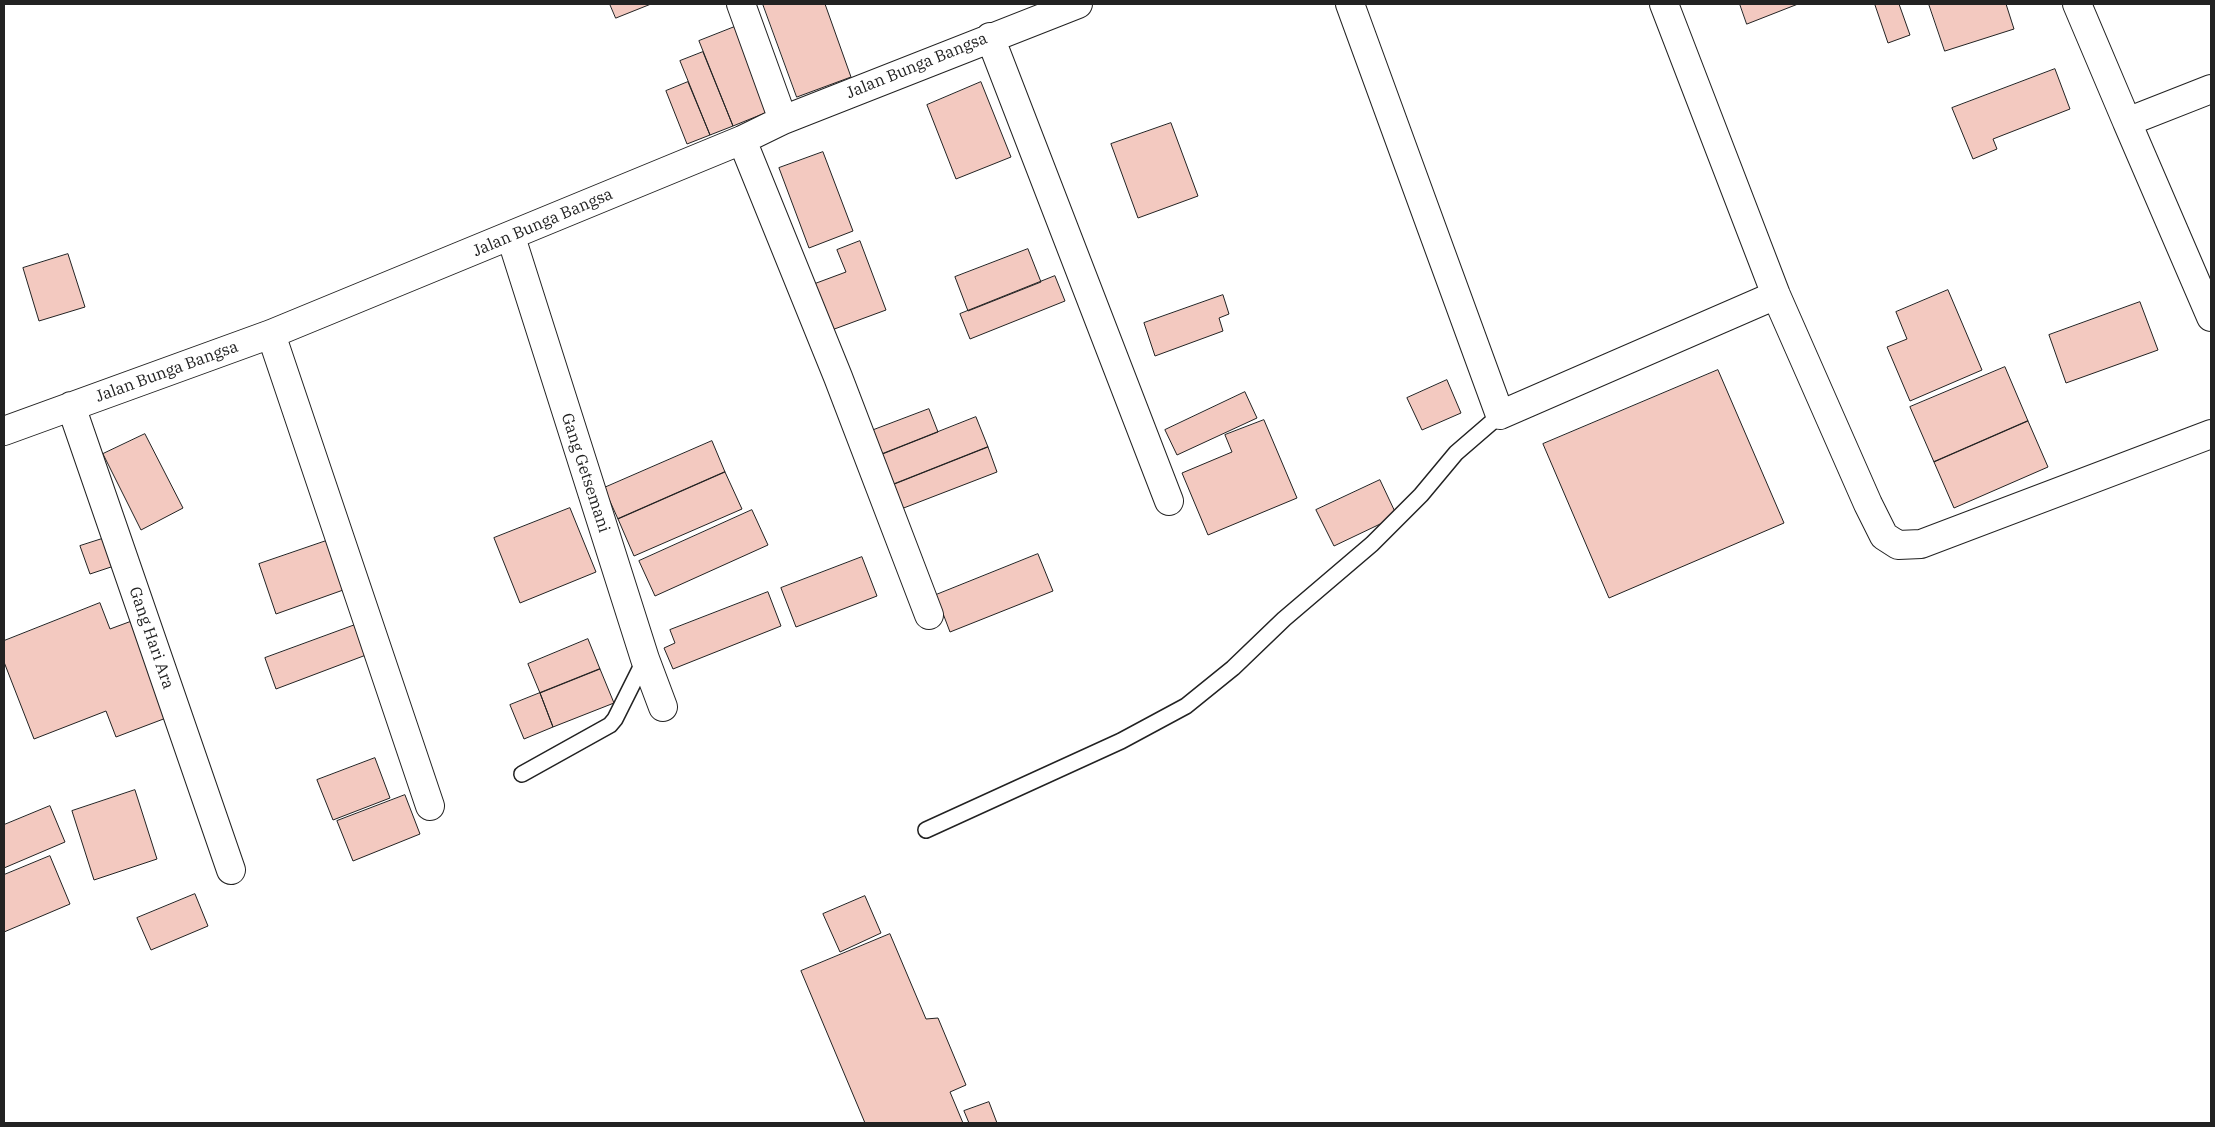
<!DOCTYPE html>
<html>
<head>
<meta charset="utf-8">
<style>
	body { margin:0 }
	#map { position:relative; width:2215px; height:1127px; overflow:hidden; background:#fff; font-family:"IBM Plex Serif",serif }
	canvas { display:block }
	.frame { position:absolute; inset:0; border:5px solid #222; pointer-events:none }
</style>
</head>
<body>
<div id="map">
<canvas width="2215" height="1127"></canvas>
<div class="frame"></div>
</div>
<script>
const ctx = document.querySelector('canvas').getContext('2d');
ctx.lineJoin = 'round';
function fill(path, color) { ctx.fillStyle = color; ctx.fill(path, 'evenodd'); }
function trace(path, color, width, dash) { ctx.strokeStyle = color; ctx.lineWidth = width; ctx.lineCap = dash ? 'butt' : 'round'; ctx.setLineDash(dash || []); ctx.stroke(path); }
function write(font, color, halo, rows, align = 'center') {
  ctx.font = font + ' "IBM Plex Serif",serif'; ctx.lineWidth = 4; ctx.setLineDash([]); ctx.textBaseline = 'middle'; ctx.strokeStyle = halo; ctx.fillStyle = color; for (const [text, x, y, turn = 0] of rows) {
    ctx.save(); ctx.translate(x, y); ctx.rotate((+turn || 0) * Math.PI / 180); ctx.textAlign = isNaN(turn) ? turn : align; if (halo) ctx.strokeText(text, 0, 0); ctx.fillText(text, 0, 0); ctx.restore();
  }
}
const building = new Path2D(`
	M 610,4 L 651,4 L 616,18 Z
	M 763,4 L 825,4 L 851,77 L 797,97 Z
	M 1740,4 L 1798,4 L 1747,24 Z
	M 1878,4 L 1899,4 L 1910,35 L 1888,43 L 1875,5 Z
	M 1929,4 L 2006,4 L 2014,29 L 1945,51 Z
	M 737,26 L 770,111 L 733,126 L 699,41 Z
	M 703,52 L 733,126 L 710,135 L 680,61 Z
	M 2055,69 L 2070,109 L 1993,139 L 1997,149 L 1973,159 L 1952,108 Z
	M 688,82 L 710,135 L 687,144 L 666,91 Z
	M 981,82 L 1011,157 L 956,179 L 927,105 Z
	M 1171,123 L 1198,196 L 1138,218 L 1111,144 Z
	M 823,152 L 853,231 L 809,248 L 779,168 Z
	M 860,241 L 886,310 L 829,331 L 811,285 L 846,272 L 837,250 Z
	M 1028,249 L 1041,282 L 968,311 L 955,277 Z
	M 68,254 L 85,307 L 39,321 L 23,268 Z
	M 1055,276 L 1065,301 L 970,339 L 960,314 Z
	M 1948,290 L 1982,370 L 1910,401 L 1887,347 L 1907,339 L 1896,312 Z
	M 1223,295 L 1229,314 L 1219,318 L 1223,331 L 1155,356 L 1144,323 Z
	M 2140,302 L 2158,350 L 2066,383 L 2049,335 Z
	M 2005,367 L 2028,421 L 1934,462 L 1910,407 Z
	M 1718,370 L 1784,523 L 1609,598 L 1543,444 Z
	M 1447,380 L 1461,413 L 1422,430 L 1407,398 Z
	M 1245,392 L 1257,418 L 1177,455 L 1165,430 Z
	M 929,409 L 938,432 L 880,455 L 871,431 Z
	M 976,417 L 988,447 L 892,485 L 880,455 Z
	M 1264,420 L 1297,498 L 1208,535 L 1182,473 L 1232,452 L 1225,435 Z
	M 2028,421 L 2048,467 L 1954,508 L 1934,462 Z
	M 145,434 L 183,508 L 141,530 L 103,454 Z
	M 712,441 L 725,472 L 618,519 L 604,488 Z
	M 988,447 L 997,472 L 901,509 L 892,485 Z
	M 725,472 L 742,509 L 634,556 L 618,519 Z
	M 1380,480 L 1397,516 L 1334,546 L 1316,510 Z
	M 570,508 L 596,572 L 520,603 L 494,538 Z
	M 752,510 L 768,545 L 655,596 L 639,561 Z
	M 105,538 L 114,566 L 90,574 L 80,546 Z
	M 329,540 L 346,589 L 276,614 L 259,564 Z
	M 1038,554 L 1053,591 L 950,632 L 936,595 Z
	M 862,557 L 877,596 L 796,627 L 781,588 Z
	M 768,592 L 781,626 L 673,669 L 664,648 L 675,643 L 670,630 Z
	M 100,603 L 110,629 L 137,619 L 174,715 L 116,737 L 106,711 L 34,739 L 4,662 L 4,641 Z
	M 355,625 L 366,655 L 276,689 L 265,658 Z
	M 588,639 L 600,669 L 540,693 L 528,664 Z
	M 600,669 L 614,703 L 553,727 L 540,693 Z
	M 540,693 L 553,727 L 524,739 L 510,705 Z
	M 375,758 L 390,798 L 333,820 L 317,780 Z
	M 135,790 L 157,859 L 94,880 L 72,811 Z
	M 405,795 L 420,834 L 353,861 L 337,821 Z
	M 50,806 L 65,842 L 4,868 L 4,825 Z
	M 50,856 L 70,904 L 4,932 L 4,875 Z
	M 195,894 L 208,926 L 151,950 L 137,918 Z
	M 865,896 L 881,933 L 840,952 L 823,914 Z
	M 890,934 L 926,1019 L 938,1018 L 966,1085 L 950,1092 L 963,1123 L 865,1123 L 801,971 Z
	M 989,1102 L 997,1123 L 969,1123 L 964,1111 Z`);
const service = new Path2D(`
	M 522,774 L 610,725 L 615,719 L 645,659
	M 926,830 L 1121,741 L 1186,706 L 1233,668 L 1284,619 L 1372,544 L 1421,495 L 1456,453 L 1500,415`);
const minor = new Path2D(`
	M 741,4 L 783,120
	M 1350,4 L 1500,415 L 1776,295
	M 1664,4 L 1776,295 L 1868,504 L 1884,536 L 1898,545 L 1921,544 L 2211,434
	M 2077,4 L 2127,122 L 2211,89
	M 990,37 L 1169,501
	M 2127,122 L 2211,317
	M 742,140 L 838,377 L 929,615
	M 511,237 L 645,659 L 663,707
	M 271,334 L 430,806
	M 71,406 L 231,870
	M 4,431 L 271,334 L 742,140 L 783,120 L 1078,4`);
const streetNames = [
	["Jalan Bunga Bangsa",917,66,-22],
	["Jalan Bunga Bangsa",543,223,-23],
	["Jalan Bunga Bangsa",167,372,-20],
	["Gang Getsemani",585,473,72],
	["Gang Hari Ara",151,638,71]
];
fill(building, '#f3c9c0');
trace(building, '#222', 1);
trace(service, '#222', 18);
trace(minor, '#222', 30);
trace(service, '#fff', 15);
trace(minor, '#fff', 28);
write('16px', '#222', '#fff', streetNames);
</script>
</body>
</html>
